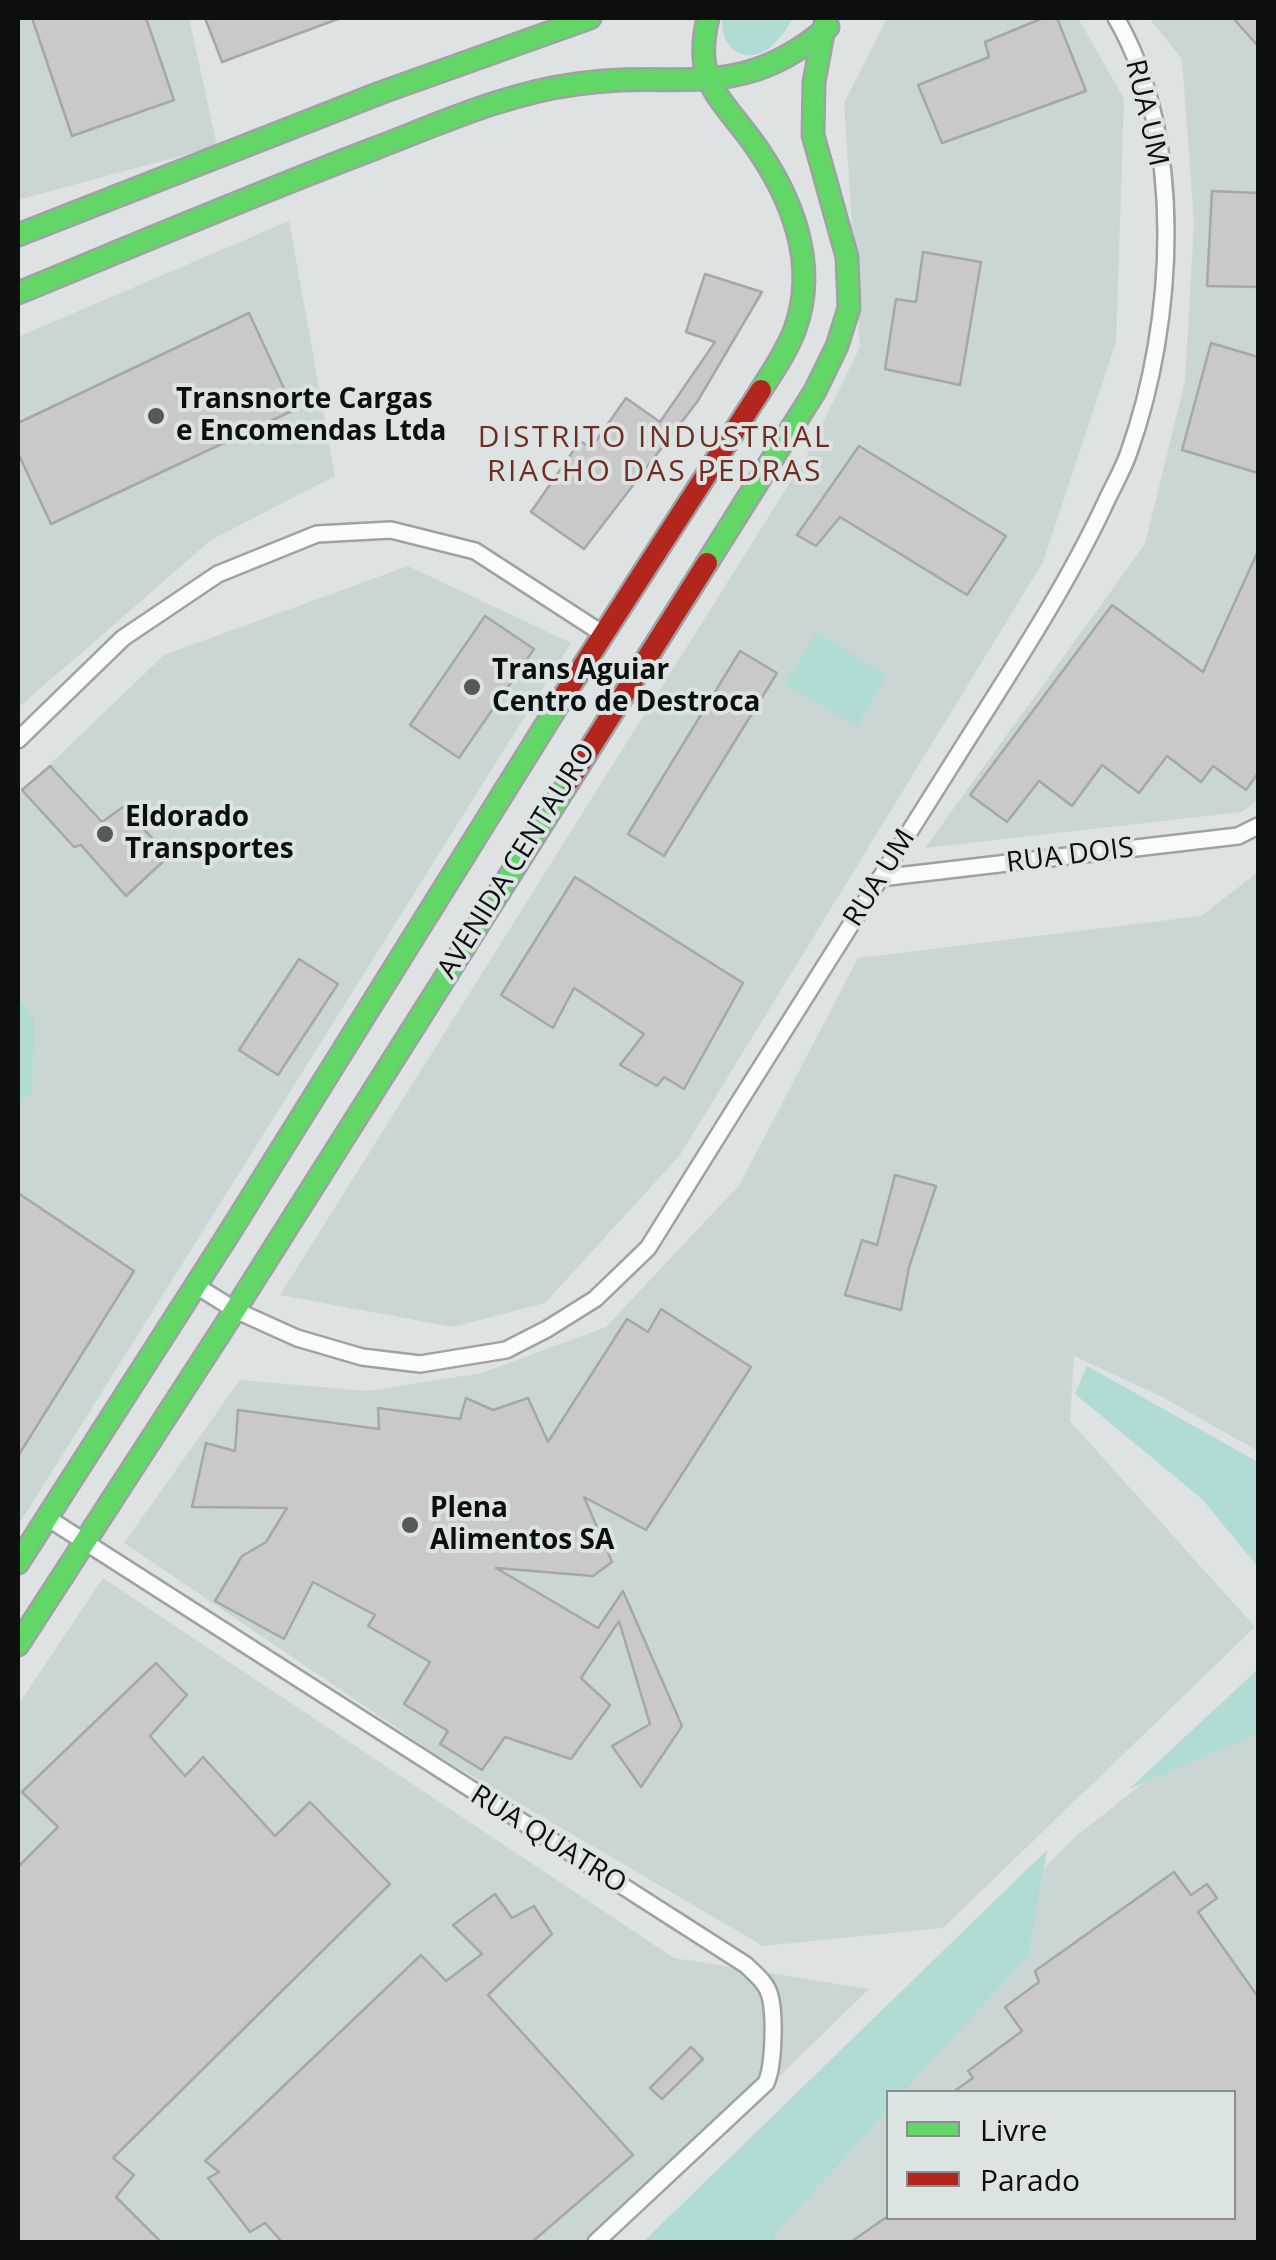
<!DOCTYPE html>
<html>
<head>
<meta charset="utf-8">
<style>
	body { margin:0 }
	#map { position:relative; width:1276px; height:2260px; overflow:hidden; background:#dee2e2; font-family:"Open Sans",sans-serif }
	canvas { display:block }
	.frame { position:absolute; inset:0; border:20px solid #0d0f0f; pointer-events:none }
	.legend { position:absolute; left:886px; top:2090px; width:350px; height:130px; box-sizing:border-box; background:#dce4e3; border:2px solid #898f8e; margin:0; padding:12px 18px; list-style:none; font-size:30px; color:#0d0f0f }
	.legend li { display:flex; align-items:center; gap:20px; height:50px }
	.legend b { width:50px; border:2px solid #898f8e }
</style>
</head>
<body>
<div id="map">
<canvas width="1276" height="2260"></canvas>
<div class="frame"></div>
<ul class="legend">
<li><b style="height:12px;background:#63d668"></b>Livre</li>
<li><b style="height:12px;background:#b3261e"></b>Parado</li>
</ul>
</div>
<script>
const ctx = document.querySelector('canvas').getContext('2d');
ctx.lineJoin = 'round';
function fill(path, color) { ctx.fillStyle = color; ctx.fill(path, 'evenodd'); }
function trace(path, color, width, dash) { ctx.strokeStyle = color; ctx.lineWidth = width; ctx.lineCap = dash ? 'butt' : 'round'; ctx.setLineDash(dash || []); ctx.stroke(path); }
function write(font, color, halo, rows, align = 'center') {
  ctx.font = font + ' "Open Sans",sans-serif'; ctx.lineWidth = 8; ctx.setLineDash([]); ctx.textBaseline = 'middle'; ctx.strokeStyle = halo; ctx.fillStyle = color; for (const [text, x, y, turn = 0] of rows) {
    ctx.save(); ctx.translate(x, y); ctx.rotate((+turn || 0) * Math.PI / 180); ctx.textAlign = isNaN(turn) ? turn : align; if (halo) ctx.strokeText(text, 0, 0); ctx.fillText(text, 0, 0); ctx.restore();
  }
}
const built = new Path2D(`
	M 18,18 L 189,18 L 217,146 L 18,200 Z
	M 887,18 L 1078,18 L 1124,99 L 1116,342 L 1043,562 L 680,1155 L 545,1303 L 453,1327 L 280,1295 L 806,457 L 860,347 L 844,103 Z
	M 1149,18 L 1258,18 L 1258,800 L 1242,812 L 925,848 L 1145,544 L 1185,381 L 1194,223 L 1182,59 Z
	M 289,221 L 335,476 L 211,540 L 18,708 L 18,337 Z
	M 408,566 L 571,643 L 18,1526 L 18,795 L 164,655 Z
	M 1258,872 L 1258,1451 L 1160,1396 L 1074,1356 L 1070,1421 L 1255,1627 L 943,1928 L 763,1946 L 437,1755 L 124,1543 L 240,1380 L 367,1391 L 482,1373 L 606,1327 L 740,1184 L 858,958 L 1201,916 Z
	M 103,1578 L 674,1958 L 869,1989 L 609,2242 L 18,2242 L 18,1705 Z
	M 1242,1706 L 1258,1713 L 1258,2242 L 657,2242 L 739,2169 L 1076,1836 ZM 888,2092 L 1234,2092 L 1234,2218 L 888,2218 Z`);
const green = new Path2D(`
	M 722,18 L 793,18 C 788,27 777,43 768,49 C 741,67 720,44 722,18 Z
	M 816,632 L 887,675 L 856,726 L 785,684 Z
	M 18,996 L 34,1018 L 32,1095 L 18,1101 Z
	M 1087,1366 L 1258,1462 L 1258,1567 L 1202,1499 L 1075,1394 Z
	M 1258,1669 L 1258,1733 L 1129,1789 Z
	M 1047,1850 L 1028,1955 L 903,2092 L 888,2092 L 888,2109 L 774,2235 L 780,2242 L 643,2242 Z`);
const building = new Path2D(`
	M 32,18 L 146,18 L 174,100 L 72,136 Z
	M 205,18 L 337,18 L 338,19 L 222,62 Z
	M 1043,18 L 1057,18 L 1086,91 L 942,143 L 918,85 L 989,57 L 985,42 Z
	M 1233,18 L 1258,18 L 1258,46 Z
	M 1212,191 L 1258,193 L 1258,287 L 1207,286 Z
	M 923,252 L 981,262 L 960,385 L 885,369 L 896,299 L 916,302 Z
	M 705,274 L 762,292 L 697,402 L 584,549 L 531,512 L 580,441 L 591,448 L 626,398 L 660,422 L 715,342 L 686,332 Z
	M 249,313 L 294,410 L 51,524 L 18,453 L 18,423 Z
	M 1211,343 L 1258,357 L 1258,473 L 1182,450 Z
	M 859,446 L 1006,536 L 967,595 L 840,517 L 816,546 L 797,535 Z
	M 1258,551 L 1258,773 L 1246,790 L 1213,766 L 1201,782 L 1167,756 L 1139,793 L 1102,765 L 1072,806 L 1039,781 L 1007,822 L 970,795 L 1112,605 L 1203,672 Z
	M 485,616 L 534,649 L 459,758 L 410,725 Z
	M 740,651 L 777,673 L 664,856 L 628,834 Z
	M 50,766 L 102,822 L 123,807 L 169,856 L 126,896 L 81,845 L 74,847 L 22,790 Z
	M 575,877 L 743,983 L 684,1089 L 664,1077 L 657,1086 L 620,1065 L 644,1034 L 574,988 L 553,1028 L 501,995 Z
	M 299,959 L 338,984 L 278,1075 L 239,1050 Z
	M 895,1175 L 936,1186 L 909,1267 L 901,1310 L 845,1295 L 862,1240 L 877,1245 Z
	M 18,1193 L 134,1271 L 18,1456 Z
	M 661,1309 L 751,1367 L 646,1530 L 584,1497 L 612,1562 L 593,1576 L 496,1568 L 598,1628 L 623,1591 L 682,1726 L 641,1787 L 612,1746 L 650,1724 L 619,1621 L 581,1678 L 610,1705 L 571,1759 L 505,1737 L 482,1770 L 440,1744 L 448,1731 L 404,1704 L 430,1662 L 368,1626 L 375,1615 L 313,1582 L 284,1639 L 215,1601 L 242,1556 L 266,1542 L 287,1508 L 192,1507 L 206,1443 L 235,1451 L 238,1410 L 379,1429 L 378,1408 L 460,1419 L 466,1398 L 493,1410 L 528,1398 L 548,1442 L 627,1319 L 648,1332 Z
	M 156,1663 L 187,1695 L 150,1736 L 185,1776 L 203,1757 L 275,1836 L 310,1802 L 390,1884 L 113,2158 L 134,2175 L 116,2197 L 161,2242 L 18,2242 L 18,1867 L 58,1827 L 22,1792 Z
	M 1174,1872 L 1191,1895 L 1207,1884 L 1217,1898 L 1198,1912 L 1258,1997 L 1258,2242 L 851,2242 L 885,2218 L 1234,2218 L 1234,2092 L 953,2092 L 973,2078 L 968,2071 L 1022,2031 L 1005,2007 L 1039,1982 L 1035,1971 Z
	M 495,1894 L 512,1918 L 534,1906 L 552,1934 L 488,1995 L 633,2155 L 532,2242 L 282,2242 L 265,2223 L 250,2232 L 208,2178 L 219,2172 L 205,2161 L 421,1955 L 446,1981 L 482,1954 L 453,1925 Z
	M 691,2047 L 703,2059 L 662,2099 L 650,2088 Z`);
const street = new Path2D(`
	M 18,740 L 123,638 L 218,574 L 317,534 L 391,530 L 475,551 L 603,634
	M 880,878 L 1238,836 L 1258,826
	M 195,1285 L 235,1310 L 297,1338 L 362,1357 L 420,1364 L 506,1350 L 547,1329 L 595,1299 L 648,1248 C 749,1085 852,923 954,761 C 1006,678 1062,595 1104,506 C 1112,488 1123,470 1129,452 C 1175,323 1186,138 1116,18
	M 46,1517 L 746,1965 C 755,1974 767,1983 770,1996 C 775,2015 774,2066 766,2083 L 596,2242`);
const fast = new Path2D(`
	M 708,18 C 693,80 718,95 752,141 C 791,195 819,263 795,329 C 787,351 773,371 761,390
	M 18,235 L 380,93 L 590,18
	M 18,293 C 137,244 255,194 376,148 C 441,123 507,93 577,84 C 678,69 739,104 828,27
	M 707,563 L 815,391 L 837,346 L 849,308 L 847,257 L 813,135 L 814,82 L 826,18
	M 18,1563 L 228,1235 L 565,694
	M 18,1645 L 235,1310 L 570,780`);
const jam = new Path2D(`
	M 565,694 L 761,390
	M 570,780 L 707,563`);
const markers = [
	[156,416,10,"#565959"],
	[472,687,10,"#565959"],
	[105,834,10,"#565959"],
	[410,1525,10,"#565959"]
];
const streetNames = [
	["RUA UM",1146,113,77],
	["RUA DOIS",1070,856,-7],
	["AVENIDA CENTAURO",517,861,-58],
	["RUA UM",880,878,-58],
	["RUA QUATRO",548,1840,32]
];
const poiNames = [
	["Transnorte Cargas",176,400],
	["e Encomendas Ltda",176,432],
	["Trans Aguiar",492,671],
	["Centro de Destroca",492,703],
	["Eldorado",125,818],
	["Transportes",125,850],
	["Plena",430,1509],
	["Alimentos SA",430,1541]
];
const neighbourhoodNames = [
	["DISTRITO INDUSTRIAL",655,438],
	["RIACHO DAS PEDRAS",655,472]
];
fill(built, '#cad6d4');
fill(green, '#b1dbd5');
fill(building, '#c9c9c8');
trace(building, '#a6a7a7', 2.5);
trace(street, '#9fa2a2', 20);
trace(fast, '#9fa2a2', 25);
trace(jam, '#9fa2a2', 25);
trace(street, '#fafbfb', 15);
trace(fast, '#63d668', 20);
trace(jam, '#b3261e', 20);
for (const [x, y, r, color] of markers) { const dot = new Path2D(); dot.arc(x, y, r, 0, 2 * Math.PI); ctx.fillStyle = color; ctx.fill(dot); trace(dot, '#dce4e3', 4); }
write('28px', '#0d0f0f', '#dce4e3', streetNames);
write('bold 28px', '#0d0f0f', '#dce4e3', poiNames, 'left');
ctx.letterSpacing = '2.5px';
write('30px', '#722d22', '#dce4e3', neighbourhoodNames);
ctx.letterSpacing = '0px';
</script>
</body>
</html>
